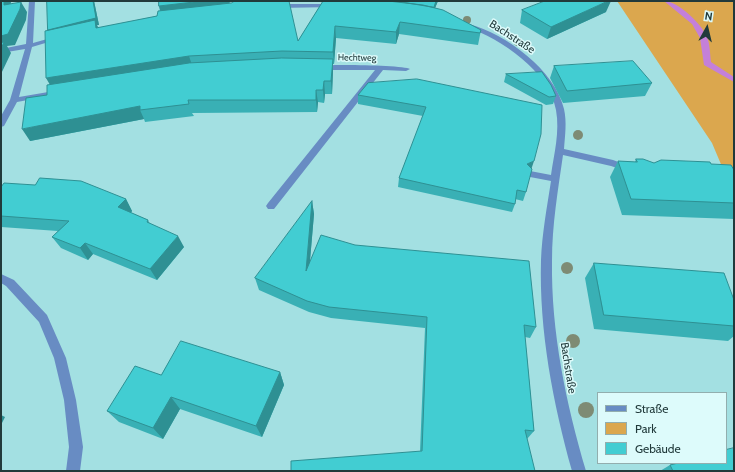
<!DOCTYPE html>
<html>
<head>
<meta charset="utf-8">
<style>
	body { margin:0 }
	#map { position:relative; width:735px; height:472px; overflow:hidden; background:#a3e0e2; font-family:Cabin,sans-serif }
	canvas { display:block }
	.frame { position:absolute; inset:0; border:2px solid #213a3b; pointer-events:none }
	.legend { position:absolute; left:597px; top:392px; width:130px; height:72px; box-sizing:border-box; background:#ddfbfb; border:1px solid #92aeae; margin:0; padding:5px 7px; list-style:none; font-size:12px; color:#213a3b }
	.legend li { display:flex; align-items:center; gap:8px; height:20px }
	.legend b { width:20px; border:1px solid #92aeae }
	.north { position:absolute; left:687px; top:8px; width:40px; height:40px; -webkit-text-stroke:3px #ddfbfb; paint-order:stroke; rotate:8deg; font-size:11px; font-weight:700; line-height:16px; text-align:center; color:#213a3b }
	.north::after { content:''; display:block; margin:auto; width:14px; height:18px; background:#213a3b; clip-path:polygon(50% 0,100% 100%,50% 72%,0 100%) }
</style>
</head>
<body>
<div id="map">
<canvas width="735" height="472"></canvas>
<div class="frame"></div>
<ul class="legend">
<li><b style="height:5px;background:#688cc3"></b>Straße</li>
<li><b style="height:11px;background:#dba74e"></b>Park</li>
<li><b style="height:11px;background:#42cdd2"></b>Gebäude</li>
</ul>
<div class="north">N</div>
</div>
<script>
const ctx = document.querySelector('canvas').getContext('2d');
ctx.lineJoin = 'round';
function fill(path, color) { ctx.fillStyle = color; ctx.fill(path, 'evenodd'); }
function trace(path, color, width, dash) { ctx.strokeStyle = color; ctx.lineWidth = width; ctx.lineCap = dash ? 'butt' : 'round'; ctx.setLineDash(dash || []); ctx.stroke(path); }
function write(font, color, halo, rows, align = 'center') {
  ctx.font = font + ' Cabin,sans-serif'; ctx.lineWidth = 3; ctx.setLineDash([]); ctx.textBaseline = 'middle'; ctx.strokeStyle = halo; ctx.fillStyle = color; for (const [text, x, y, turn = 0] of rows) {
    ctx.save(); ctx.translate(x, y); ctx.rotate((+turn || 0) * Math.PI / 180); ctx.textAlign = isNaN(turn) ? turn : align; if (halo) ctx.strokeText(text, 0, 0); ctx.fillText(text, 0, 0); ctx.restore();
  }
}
const green = new Path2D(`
	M 617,1 L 734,1 L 734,195 L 712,143 Z`);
const stream = new Path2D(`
	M 664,1 C 678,1 702,24 707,37 C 710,44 710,54 711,62 L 734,77 L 734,82 L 704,65 L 700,38 L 692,24 Z`);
const minor = new Path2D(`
	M 29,1 L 35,1 L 33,43 L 58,36 L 62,38 L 32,47 L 19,97 L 60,90 L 64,92 L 60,94 L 17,102 L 4,126 L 1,127 L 1,116 L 10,100 L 25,49 L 1,53 L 1,49 L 26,44 Z
	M 333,4 L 336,6 L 335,7 L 277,8 L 274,6 L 277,4 Z
	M 469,24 C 506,34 555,70 564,109 C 567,122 565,136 564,149 L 613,160 L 632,167 L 633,169 L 629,172 L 611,166 L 563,155 C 558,190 552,225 552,261 C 551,332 566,403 586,471 L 572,471 C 553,403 539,331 541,260 C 542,234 547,207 551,181 L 530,177 L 525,174 L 530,171 L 551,175 C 554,154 560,132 556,110 C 549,71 501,39 467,27 L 467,25 Z
	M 317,66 C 328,64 404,65 410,69 L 406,71 L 383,70 L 274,209 L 268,209 L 266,206 L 268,203 L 375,70 L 317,70 Z
	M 1,274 L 14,280 L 47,315 L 66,358 L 76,400 L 83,447 L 80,471 L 66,471 L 69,447 L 64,400 L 54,358 L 39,322 L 6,286 L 1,283 Z`);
const trees = [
	[467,20,4],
	[518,42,4],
	[578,135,5],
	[567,268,6],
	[573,341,7],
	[586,410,8]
];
const wall = new Path2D(`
	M 47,1 L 94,1 L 99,25 L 97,25 L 98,28 L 157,16 L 160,11 L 159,6 L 159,1 L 230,1 L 229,4 L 298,41 L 323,1 L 438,1 L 435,8 L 481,30 L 478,45 L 399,34 L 396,44 L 336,38 L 334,64 L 333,64 L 333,71 L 332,94 L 325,94 L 324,103 L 318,102 L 317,112 L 192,113 L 194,116 L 145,122 L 144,119 L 30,141 L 50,85 Z
	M 522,10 L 606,12 L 547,39 L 520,23 Z
	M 554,66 L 652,83 L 645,96 L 563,103 L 550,78 Z
	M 506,74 L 556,96 L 553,104 L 546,105 L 504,82 Z
	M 417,79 L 531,168 L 526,192 L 523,201 L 515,199 L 515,204 L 512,212 L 398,187 L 399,178 L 423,116 L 358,104 L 358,95 Z
	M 636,159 L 654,163 L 711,164 L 734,170 L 734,219 L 622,215 L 610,177 L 618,161 L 635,162 Z
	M 1,187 L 126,199 L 132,211 L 131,213 L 148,220 L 150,224 L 184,247 L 157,280 L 93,254 L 88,260 L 61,248 L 52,237 L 58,231 L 1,227 Z
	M 312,201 L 314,214 L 310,261 L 536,327 L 530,338 L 525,337 L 534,431 L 527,439 L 420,451 L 425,328 L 331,318 L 309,312 L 259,290 L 255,278 Z
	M 594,263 L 734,300 L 734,336 L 728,341 L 594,329 L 585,278 Z
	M 280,372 L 284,385 L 262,437 L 180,409 L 163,439 L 119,422 L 107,411 L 161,375 Z
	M 670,465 L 734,471 L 660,471 Z`);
const shadedWall = new Path2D(`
	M 4,1 L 11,1 L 10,15 L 4,5 Z
	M 93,1 L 94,1 L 99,25 L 97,25 L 100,32 L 48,30 Z
	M 203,1 L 230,1 L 228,8 L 162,16 L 159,6 Z
	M 436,1 L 438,1 L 433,13 L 434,7 Z
	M 608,1 L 611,1 L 606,12 L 547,39 L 551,27 Z
	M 21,2 L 27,12 L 26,20 L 15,45 L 7,46 L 11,53 L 1,74 L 1,36 Z
	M 400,22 L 399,34 L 396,44 L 396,32 Z
	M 335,26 L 336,38 L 334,64 L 333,52 Z
	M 189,56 L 193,68 L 53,90 L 46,78 Z
	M 333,59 L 333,71 L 332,94 L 331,81 Z
	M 324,81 L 325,94 L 324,103 L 323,90 Z
	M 316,90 L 318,102 L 317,112 L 316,100 Z
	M 140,106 L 140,110 L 144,119 L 30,141 L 22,129 Z
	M 534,161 L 531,170 L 527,164 Z
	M 126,199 L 132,211 L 125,219 L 118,207 Z
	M 312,201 L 314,214 L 308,283 L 306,271 Z
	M 178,236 L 184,247 L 157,280 L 150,269 Z
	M 85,243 L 93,254 L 88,260 L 80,248 Z
	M 280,372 L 284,385 L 262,437 L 256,426 Z
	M 171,397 L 180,409 L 163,439 L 153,428 Z
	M 1,415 L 5,417 L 1,425 Z`);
const building = new Path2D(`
	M 1,1 L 4,1 L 4,5 L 21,2 L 20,9 L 8,34 L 1,36 Z
	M 47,1 L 93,1 L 96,18 L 48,30 Z
	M 159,1 L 203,1 L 159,6 Z
	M 235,1 L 289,1 L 298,41 L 323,1 L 388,1 L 423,5 L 443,10 L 481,30 L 480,33 L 400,22 L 396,32 L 335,26 L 333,52 L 282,51 L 189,56 L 46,78 L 45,31 L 95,20 L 96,28 L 157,16 L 158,11 L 231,3 Z
	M 396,1 L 436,1 L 434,7 Z
	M 545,1 L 608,1 L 551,27 L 522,10 Z
	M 4,42 L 1,49 L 1,43 Z
	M 282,58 L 333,59 L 331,81 L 324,81 L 323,90 L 316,90 L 316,100 L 188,100 L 189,104 L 140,110 L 140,106 L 22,129 L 26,98 L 47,95 L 47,85 L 189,63 Z
	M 633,61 L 652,83 L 567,91 L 554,66 Z
	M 542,72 L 551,85 L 556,96 L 549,97 L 506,74 Z
	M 417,79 L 542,105 L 541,134 L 534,161 L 527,164 L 532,169 L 526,192 L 517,190 L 515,204 L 399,178 L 426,107 L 358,95 L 368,83 Z
	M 636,159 L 643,159 L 654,163 L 661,160 L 710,162 L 711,164 L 731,165 L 734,170 L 734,203 L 631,199 L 618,161 L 637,162 Z
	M 40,178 L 81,181 L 126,199 L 118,207 L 148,220 L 147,222 L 178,236 L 150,269 L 85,243 L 80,248 L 52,237 L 69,221 L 1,216 L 1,187 L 4,183 L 35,185 Z
	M 312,201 L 306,271 L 321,235 L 355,245 L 529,261 L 536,327 L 524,325 L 534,431 L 525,430 L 535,471 L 291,471 L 291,461 L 422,451 L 427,317 L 329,307 L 307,301 L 255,278 Z
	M 594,263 L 724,273 L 734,300 L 734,326 L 604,315 Z
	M 181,341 L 280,372 L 256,426 L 171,397 L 153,428 L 107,411 L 135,366 L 161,375 Z
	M 734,448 L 734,471 L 673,471 L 670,465 L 678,463 L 726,463 L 726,450 Z`);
const farStreetnames = [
	["Hechtweg",357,58,1]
];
const streetNames = [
	["Bachstraße",512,37,33],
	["Bachstraße",568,368,81]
];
fill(green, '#dba74e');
fill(stream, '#c480d9');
fill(minor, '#688cc3');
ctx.fillStyle = '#7e8b74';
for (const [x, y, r] of trees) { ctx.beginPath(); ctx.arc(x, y, r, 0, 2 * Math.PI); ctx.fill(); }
fill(wall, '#39b0b5');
fill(shadedWall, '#2e9093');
fill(building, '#42cdd2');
trace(building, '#2e9093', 1);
write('9px', '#213a3b', '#ddfbfb', farStreetnames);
write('11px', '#213a3b', '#ddfbfb', streetNames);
</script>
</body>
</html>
